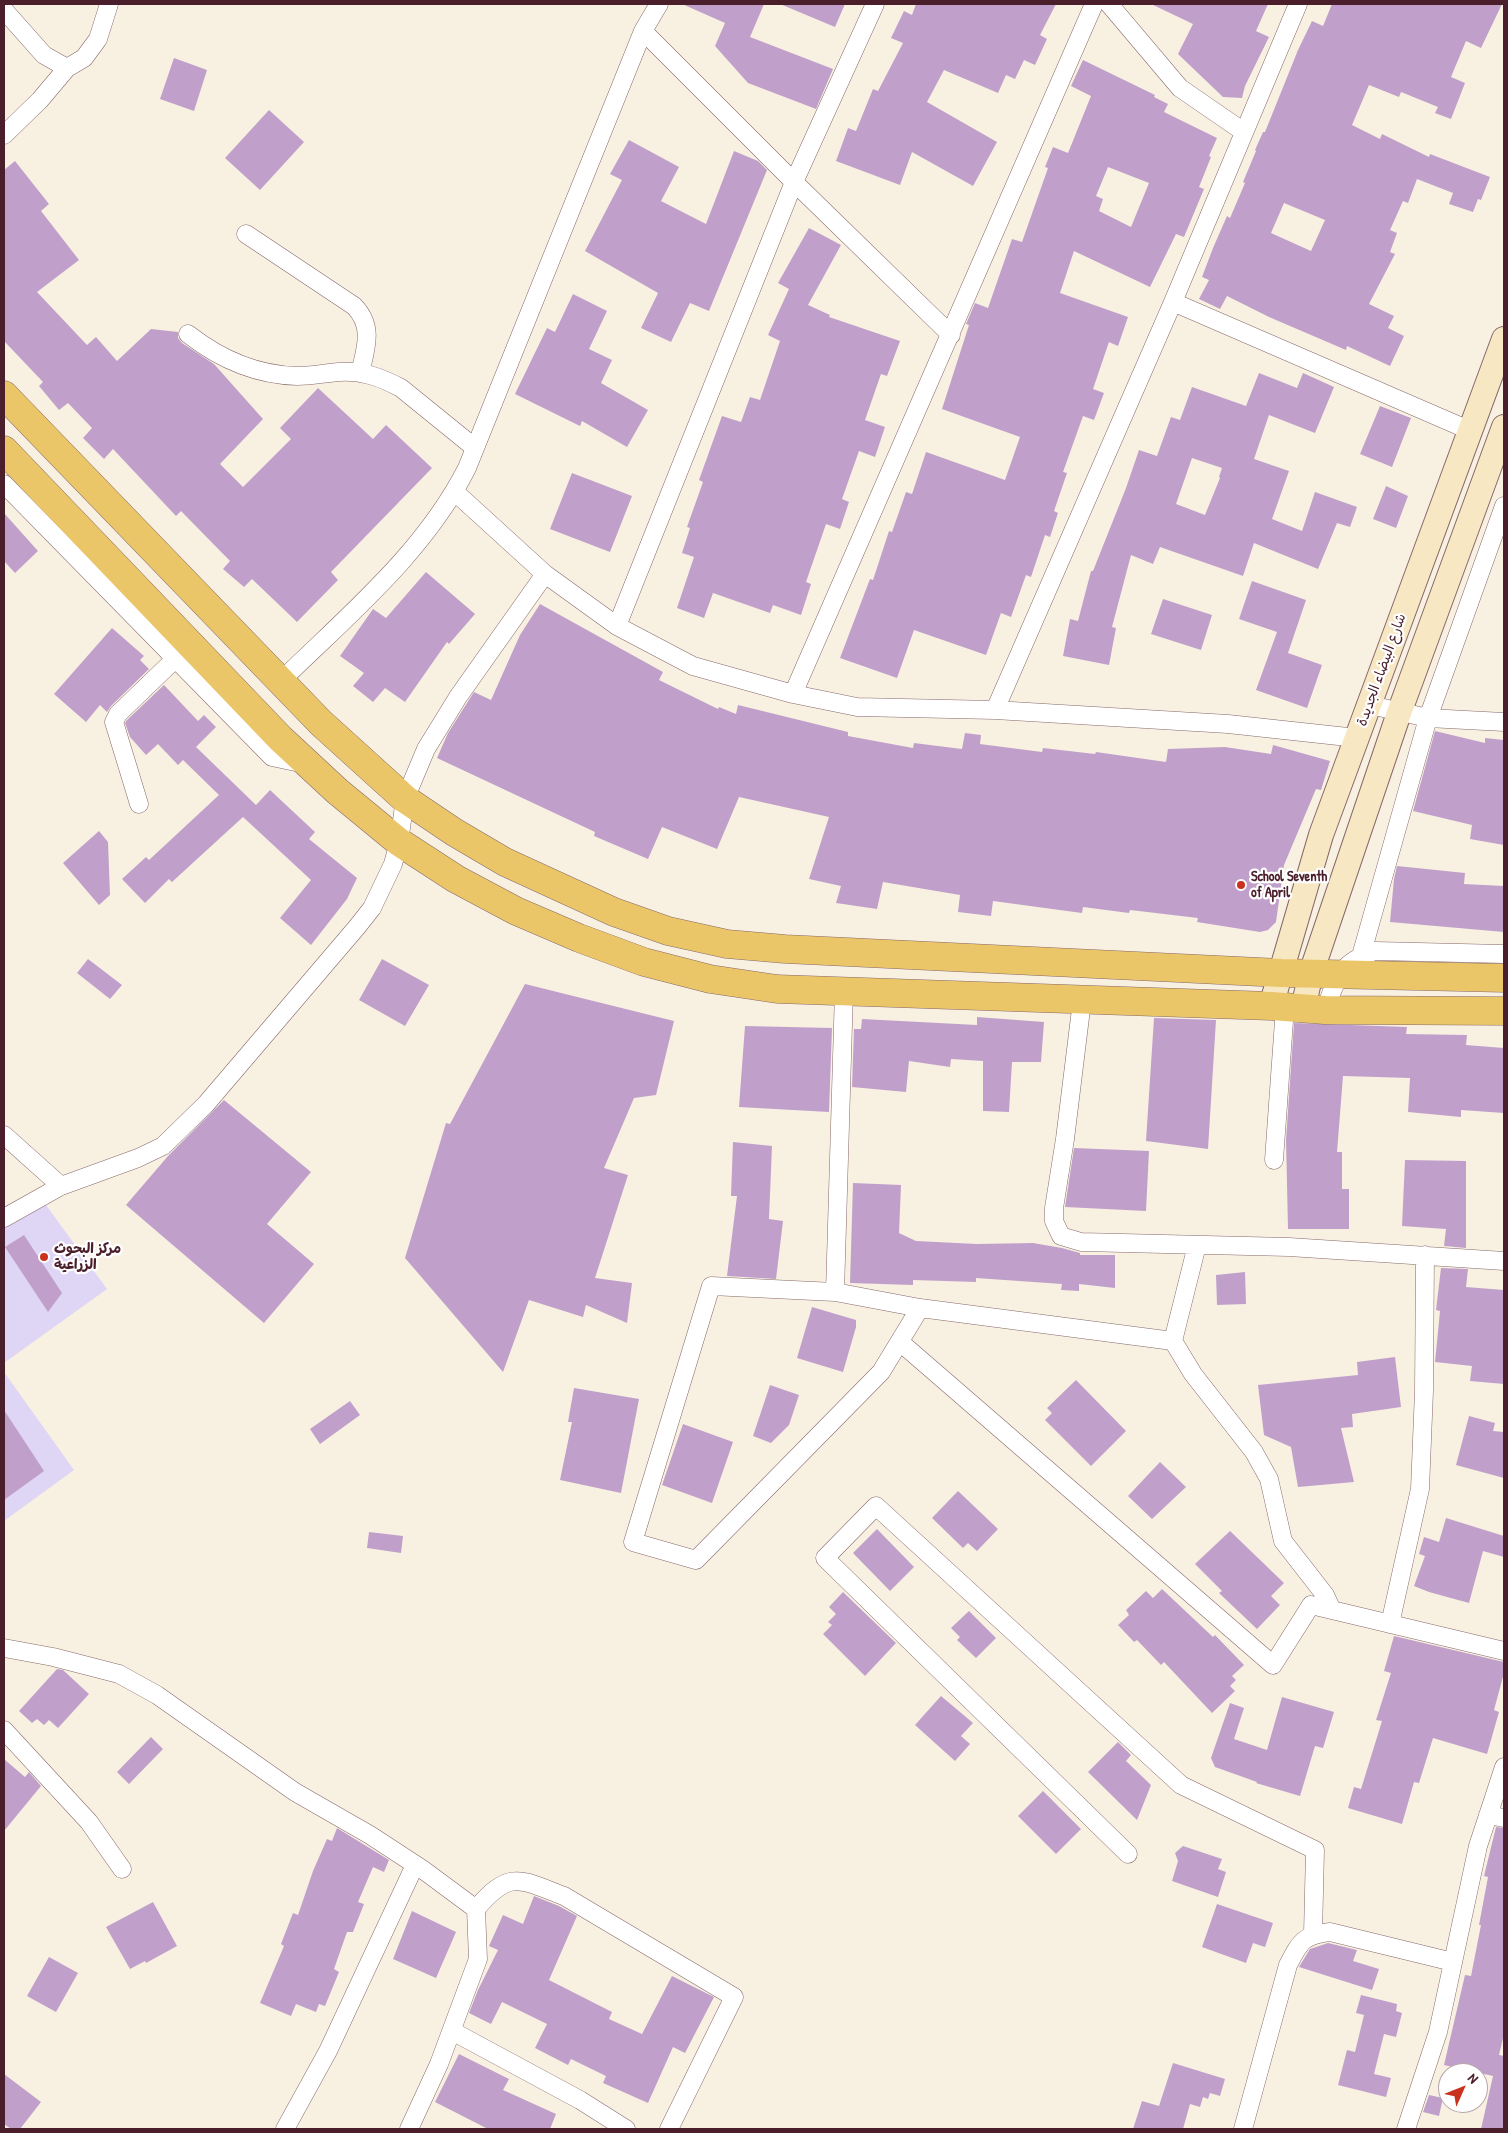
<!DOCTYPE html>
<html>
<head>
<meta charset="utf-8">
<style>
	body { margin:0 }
	#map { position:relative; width:1508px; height:2133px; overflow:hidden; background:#f8f1e2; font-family:"Patrick Hand",sans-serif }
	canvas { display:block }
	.frame { position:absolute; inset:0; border:5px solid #4a1f2b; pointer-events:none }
	.north { position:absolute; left:1438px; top:2063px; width:50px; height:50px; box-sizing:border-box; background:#fff; border:1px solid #b7a5aa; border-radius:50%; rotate:46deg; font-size:14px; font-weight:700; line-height:20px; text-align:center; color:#4a1f2b }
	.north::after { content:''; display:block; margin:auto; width:18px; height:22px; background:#c8321e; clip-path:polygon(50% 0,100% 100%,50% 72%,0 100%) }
</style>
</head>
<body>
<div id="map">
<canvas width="1508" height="2133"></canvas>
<div class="frame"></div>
<div class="north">N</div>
</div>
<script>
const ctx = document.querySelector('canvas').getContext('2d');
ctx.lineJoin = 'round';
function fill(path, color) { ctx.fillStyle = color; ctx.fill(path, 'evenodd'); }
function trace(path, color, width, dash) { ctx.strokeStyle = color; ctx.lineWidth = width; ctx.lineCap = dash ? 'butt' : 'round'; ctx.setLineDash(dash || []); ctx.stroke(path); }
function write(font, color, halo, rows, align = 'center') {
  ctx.font = font + ' "Patrick Hand","Playpen Sans Arabic",sans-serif'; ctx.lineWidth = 4.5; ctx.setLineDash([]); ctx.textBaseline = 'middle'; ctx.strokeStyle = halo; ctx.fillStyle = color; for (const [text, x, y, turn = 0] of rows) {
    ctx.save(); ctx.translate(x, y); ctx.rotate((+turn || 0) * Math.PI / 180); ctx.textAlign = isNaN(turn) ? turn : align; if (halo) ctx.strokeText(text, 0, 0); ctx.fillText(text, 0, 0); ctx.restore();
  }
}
const built = new Path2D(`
	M 41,1198 L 107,1289 L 4,1363 L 4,1225 Z
	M 4,1372 L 74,1470 L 4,1521 Z`);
const building = new Path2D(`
	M 682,4 L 764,4 L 750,37 L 833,69 L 816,109 L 748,83 L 715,46 L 725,23 Z
	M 780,4 L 845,4 L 835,27 Z
	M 916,4 L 1056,4 L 1040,35 L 1047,39 L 1035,65 L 1024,60 L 1015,79 L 1006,75 L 998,93 L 944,70 L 927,102 L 997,142 L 973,186 L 912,152 L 900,185 L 836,161 L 848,128 L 856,131 L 873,89 L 878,91 L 903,43 L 891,38 L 904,11 L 912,15 Z
	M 1151,4 L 1268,4 L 1256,31 L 1269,37 L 1245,86 L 1242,98 L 1223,97 L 1178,54 L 1193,24 Z
	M 1332,4 L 1502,4 L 1481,48 L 1466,41 L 1451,77 L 1465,83 L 1451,119 L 1435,113 L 1438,107 L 1401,92 L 1399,97 L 1369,85 L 1352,125 L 1380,139 L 1382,134 L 1429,157 L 1430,154 L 1490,177 L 1481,200 L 1478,199 L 1473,212 L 1449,204 L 1453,193 L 1417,179 L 1408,203 L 1403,201 L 1390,230 L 1397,233 L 1390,252 L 1395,254 L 1369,304 L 1394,316 L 1388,328 L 1404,336 L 1390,366 L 1347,346 L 1346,350 L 1269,317 L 1227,296 L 1220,309 L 1199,299 L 1209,280 L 1202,277 L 1213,248 L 1227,216 L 1230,218 L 1245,183 L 1243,182 L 1256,151 L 1255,150 L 1263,132 L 1265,132 L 1298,50 L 1312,21 L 1323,26 ZM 1284,203 L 1325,220 L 1311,251 L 1271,233 Z
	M 174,58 L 207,70 L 194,111 L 160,99 Z
	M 1083,60 L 1155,95 L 1154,97 L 1168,104 L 1164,112 L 1217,138 L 1209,156 L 1211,157 L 1199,187 L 1204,189 L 1184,237 L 1176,234 L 1150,287 L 1074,251 L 1060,293 L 1128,317 L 1118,346 L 1109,342 L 1093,389 L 1104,393 L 1094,420 L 1083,416 L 1063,472 L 1067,473 L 1054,511 L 1058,513 L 1050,537 L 1045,535 L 1031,577 L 1026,575 L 1011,617 L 1001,613 L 986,655 L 914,630 L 897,678 L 840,658 L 870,579 L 873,580 L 889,531 L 892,532 L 906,492 L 912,494 L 926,452 L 1005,480 L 1020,437 L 942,409 L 969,325 L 966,324 L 975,303 L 988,308 L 1012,239 L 1022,242 L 1048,168 L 1045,167 L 1053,147 L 1068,153 L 1091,96 L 1071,86 ZM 1108,167 L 1149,183 L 1131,227 L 1099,211 L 1103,199 L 1096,196 Z
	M 269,110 L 304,142 L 260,190 L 225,158 Z
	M 629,140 L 679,167 L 661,201 L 706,224 L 734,151 L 758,161 L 767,170 L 709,311 L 690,303 L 671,342 L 641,328 L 658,293 L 585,251 L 622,180 L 610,174 Z
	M 15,161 L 49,204 L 41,211 L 79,260 L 37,292 L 87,345 L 96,337 L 117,361 L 151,329 L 178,332 L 178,338 L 182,343 L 214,364 L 263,419 L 220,464 L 243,487 L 291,439 L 280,428 L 318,388 L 373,439 L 386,425 L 432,468 L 331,572 L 338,580 L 297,622 L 252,579 L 244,587 L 223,569 L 230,561 L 181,511 L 176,516 L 113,449 L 104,459 L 83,438 L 92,428 L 68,403 L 59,410 L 39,386 L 43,382 L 4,341 L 4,170 Z
	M 809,228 L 841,245 L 808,305 L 830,315 L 829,317 L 900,341 L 887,376 L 881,374 L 865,420 L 885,427 L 875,457 L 859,451 L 842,499 L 849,502 L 840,529 L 826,524 L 806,582 L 811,584 L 801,615 L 773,605 L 770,613 L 713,593 L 704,618 L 677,608 L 694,557 L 682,553 L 690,528 L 687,527 L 703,482 L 699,480 L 722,416 L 741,422 L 750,397 L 760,400 L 780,341 L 768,335 L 789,289 L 778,283 Z
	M 573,294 L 607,311 L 589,349 L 612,360 L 601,383 L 648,410 L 627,447 L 582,421 L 580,426 L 515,394 L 547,328 L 555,332 Z
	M 1259,373 L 1297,388 L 1303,373 L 1334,387 L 1315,433 L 1269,415 L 1254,459 L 1289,471 L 1272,519 L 1302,531 L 1315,492 L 1357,507 L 1350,527 L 1337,523 L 1318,569 L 1254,543 L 1243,576 L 1160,547 L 1153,564 L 1131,555 L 1112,627 L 1116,628 L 1109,665 L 1063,656 L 1070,619 L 1078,621 L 1091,571 L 1093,571 L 1126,488 L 1139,450 L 1157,456 L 1171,417 L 1180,420 L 1192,387 L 1246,406 ZM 1192,458 L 1222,468 L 1219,477 L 1220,478 L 1205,515 L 1176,504 Z
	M 1380,406 L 1411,418 L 1392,467 L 1360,454 Z
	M 572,473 L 632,496 L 610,552 L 550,529 Z
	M 1386,486 L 1408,496 L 1396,528 L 1373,519 Z
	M 4,513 L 38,551 L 15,573 L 4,561 Z
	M 426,572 L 475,614 L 449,644 L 447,642 L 405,702 L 385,688 L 373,702 L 353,686 L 364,673 L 340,656 L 373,609 L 386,618 Z
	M 1252,581 L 1306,600 L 1288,653 L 1322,665 L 1307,708 L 1256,690 L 1277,632 L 1239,619 Z
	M 1163,599 L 1212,615 L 1201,650 L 1151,634 Z
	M 540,604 L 663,672 L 659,680 L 718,709 L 719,707 L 736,714 L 738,705 L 848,732 L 848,736 L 913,748 L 914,743 L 962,749 L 965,733 L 981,735 L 980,744 L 1042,752 L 1043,748 L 1095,754 L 1096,752 L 1166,762 L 1168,749 L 1225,747 L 1271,754 L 1273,745 L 1330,761 L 1321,790 L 1316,789 L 1284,865 L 1276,922 L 1268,930 L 1260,932 L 1197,922 L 1198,918 L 1130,910 L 1129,913 L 1083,907 L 1082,913 L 993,901 L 991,916 L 958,912 L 960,895 L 883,882 L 877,909 L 836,903 L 841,886 L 809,879 L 829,817 L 739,797 L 717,849 L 662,827 L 648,859 L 594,836 L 595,832 L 437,758 L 448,733 L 474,692 L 491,700 L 520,635 Z
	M 112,628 L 144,656 L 140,660 L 149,669 L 111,706 L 107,712 L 100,705 L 86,722 L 54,694 Z
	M 164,685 L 198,721 L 204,715 L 216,727 L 196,747 L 256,805 L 270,790 L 315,832 L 309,839 L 357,878 L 347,899 L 311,945 L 280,918 L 311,880 L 243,817 L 172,882 L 169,879 L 145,903 L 122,879 L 146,857 L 149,860 L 219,795 L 183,760 L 178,765 L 158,744 L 146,755 L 130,737 L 125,723 L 127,720 Z
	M 1435,731 L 1485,743 L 1485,738 L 1504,740 L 1504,845 L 1470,839 L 1472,825 L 1413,811 Z
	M 99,831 L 108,842 L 110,895 L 99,905 L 63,863 Z
	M 1397,866 L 1465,873 L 1464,884 L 1504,886 L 1504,932 L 1390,922 L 1394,879 Z
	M 88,959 L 122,985 L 110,999 L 77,973 Z
	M 382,959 L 429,985 L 405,1026 L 359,1000 Z
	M 525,984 L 674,1021 L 656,1095 L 634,1098 L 604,1168 L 628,1175 L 595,1278 L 632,1283 L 627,1323 L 586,1305 L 583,1317 L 529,1300 L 503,1372 L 405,1258 L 446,1123 L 450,1124 Z
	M 977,1017 L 1044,1022 L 1041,1062 L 1012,1062 L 1009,1112 L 983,1111 L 983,1061 L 951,1059 L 950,1067 L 909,1061 L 906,1092 L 852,1087 L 854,1029 L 861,1029 L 862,1019 L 977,1025 Z
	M 1154,1018 L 1216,1020 L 1208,1149 L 1146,1141 Z
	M 1294,1023 L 1407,1027 L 1406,1034 L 1467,1035 L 1466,1045 L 1504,1048 L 1504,1113 L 1461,1110 L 1461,1117 L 1408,1112 L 1410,1078 L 1343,1076 L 1337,1152 L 1342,1152 L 1342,1189 L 1349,1189 L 1349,1229 L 1288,1229 L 1286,1140 Z
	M 745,1026 L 832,1028 L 829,1112 L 739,1107 Z
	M 224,1100 L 311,1172 L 267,1224 L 314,1264 L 264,1323 L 126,1205 L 168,1156 Z
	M 733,1142 L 772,1146 L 769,1219 L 783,1221 L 776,1279 L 727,1276 L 737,1196 L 731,1196 Z
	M 1074,1148 L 1149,1151 L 1146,1211 L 1065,1207 Z
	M 1405,1160 L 1466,1161 L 1466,1248 L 1444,1246 L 1446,1229 L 1402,1226 Z
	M 853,1183 L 901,1185 L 899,1233 L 916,1241 L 977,1244 L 1033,1243 L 1062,1248 L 1080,1253 L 1080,1255 L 1115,1255 L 1115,1288 L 1079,1284 L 1079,1291 L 1061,1290 L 1062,1284 L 976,1278 L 976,1282 L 913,1280 L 913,1285 L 850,1283 Z
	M 24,1235 L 62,1293 L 48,1312 L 5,1247 Z
	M 1441,1268 L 1468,1269 L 1466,1287 L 1504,1290 L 1504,1384 L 1470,1381 L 1472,1366 L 1435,1362 L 1440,1311 L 1436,1310 Z
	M 1245,1272 L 1246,1304 L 1217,1305 L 1216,1275 Z
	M 812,1307 L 856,1320 L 856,1327 L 843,1372 L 797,1358 Z
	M 1395,1357 L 1401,1407 L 1352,1414 L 1353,1427 L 1341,1428 L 1354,1482 L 1298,1487 L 1291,1447 L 1264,1435 L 1258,1385 L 1358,1375 L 1357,1362 Z
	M 1076,1380 L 1126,1431 L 1091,1466 L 1045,1420 L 1052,1413 L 1047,1408 Z
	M 770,1385 L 799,1395 L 789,1425 L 771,1443 L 753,1436 Z
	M 574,1388 L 639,1399 L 621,1493 L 560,1480 L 572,1422 L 568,1422 Z
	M 350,1401 L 360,1415 L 320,1444 L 310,1429 Z
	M 4,1410 L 44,1471 L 4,1500 Z
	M 1469,1416 L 1495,1423 L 1493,1431 L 1504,1432 L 1504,1478 L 1456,1465 Z
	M 683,1424 L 733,1442 L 712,1503 L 662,1485 Z
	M 1160,1462 L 1186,1487 L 1152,1519 L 1128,1496 Z
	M 958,1491 L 998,1529 L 977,1551 L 968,1543 L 963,1548 L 932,1518 Z
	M 1446,1518 L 1504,1536 L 1504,1557 L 1483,1551 L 1469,1603 L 1429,1592 L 1414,1586 L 1425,1556 L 1419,1554 L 1424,1537 L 1439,1542 Z
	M 877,1529 L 914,1567 L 890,1591 L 853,1553 Z
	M 1230,1531 L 1284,1583 L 1271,1596 L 1280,1605 L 1257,1629 L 1219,1593 L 1222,1591 L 1195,1564 Z
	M 369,1532 L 403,1536 L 401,1553 L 367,1548 Z
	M 1162,1589 L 1213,1637 L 1215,1635 L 1244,1665 L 1232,1676 L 1236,1680 L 1230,1686 L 1235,1691 L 1212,1713 L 1164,1662 L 1161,1665 L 1137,1640 L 1134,1642 L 1118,1625 L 1129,1615 L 1126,1610 L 1146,1591 L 1153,1598 Z
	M 843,1592 L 896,1643 L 865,1676 L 823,1634 L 832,1625 L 828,1622 L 836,1614 L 829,1607 Z
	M 969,1611 L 996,1638 L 976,1658 L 957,1640 L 960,1637 L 951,1628 Z
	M 1394,1636 L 1504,1662 L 1504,1673 L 1494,1710 L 1499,1712 L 1487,1754 L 1433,1738 L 1419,1783 L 1414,1782 L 1402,1824 L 1348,1808 L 1354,1787 L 1361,1789 L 1382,1721 L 1376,1720 L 1391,1673 L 1384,1671 Z
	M 57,1669 L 63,1670 L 89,1694 L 58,1728 L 49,1720 L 44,1725 L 37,1719 L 32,1723 L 19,1711 Z
	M 941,1696 L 973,1723 L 961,1736 L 970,1744 L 955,1761 L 915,1725 Z
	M 1282,1697 L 1334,1712 L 1323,1748 L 1315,1746 L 1300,1796 L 1256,1783 L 1257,1782 L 1215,1767 L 1211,1758 L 1230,1703 L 1244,1708 L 1234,1739 L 1267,1750 Z
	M 151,1737 L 163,1749 L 129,1784 L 117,1772 Z
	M 1118,1742 L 1131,1755 L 1126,1761 L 1151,1785 L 1137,1820 L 1088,1772 Z
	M 4,1759 L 25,1777 L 29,1772 L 41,1786 L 4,1831 Z
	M 1043,1791 L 1081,1829 L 1056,1854 L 1018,1816 Z
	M 1496,1827 L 1504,1828 L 1504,2034 L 1499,2055 L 1504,2056 L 1504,2129 L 1481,2129 L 1493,2076 L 1444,2065 L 1465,1975 L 1471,1976 L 1481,1925 L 1479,1925 L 1488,1877 L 1484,1876 Z
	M 337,1828 L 389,1860 L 384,1872 L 373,1867 L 358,1902 L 364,1904 L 353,1932 L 347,1932 L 334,1969 L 339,1972 L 325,2006 L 319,2004 L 316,2012 L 296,2004 L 291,2016 L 260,2003 L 284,1946 L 281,1944 L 293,1913 L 298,1915 L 313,1871 L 327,1839 L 332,1841 Z
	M 1183,1846 L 1222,1859 L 1218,1869 L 1226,1872 L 1218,1897 L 1172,1881 L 1178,1861 L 1175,1853 Z
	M 534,1896 L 559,1906 L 577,1916 L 549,1980 L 612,2012 L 609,2019 L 642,2034 L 672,1976 L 714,1997 L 685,2053 L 673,2047 L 648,2103 L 603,2083 L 606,2076 L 571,2059 L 568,2065 L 535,2048 L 547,2024 L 502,2002 L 491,2024 L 469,2013 L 478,1990 L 498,1950 L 489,1946 L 503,1915 L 523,1924 Z
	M 153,1902 L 177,1946 L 146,1963 L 145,1961 L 130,1969 L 106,1927 Z
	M 1217,1904 L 1273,1923 L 1265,1947 L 1253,1943 L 1246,1963 L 1202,1947 Z
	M 412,1911 L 456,1932 L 436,1978 L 393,1959 Z
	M 1328,1943 L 1357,1950 L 1353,1961 L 1379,1969 L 1372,1990 L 1299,1967 L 1310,1949 Z
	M 49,1957 L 78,1973 L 56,2012 L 27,1996 Z
	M 1361,1995 L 1397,2004 L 1396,2011 L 1402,2013 L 1396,2037 L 1384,2034 L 1374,2074 L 1391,2078 L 1386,2097 L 1338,2085 L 1347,2050 L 1355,2052 L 1364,2015 L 1356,2013 Z
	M 459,2054 L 509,2079 L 503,2090 L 556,2114 L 550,2129 L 488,2129 L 435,2102 Z
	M 1173,2063 L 1225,2079 L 1220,2096 L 1210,2093 L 1208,2099 L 1203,2097 L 1200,2107 L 1190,2104 L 1183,2129 L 1133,2129 L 1142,2101 L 1159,2106 Z
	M 4,2074 L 41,2102 L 20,2129 L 11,2129 L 4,2124 Z
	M 1429,2095 L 1443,2098 L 1439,2116 L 1423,2112 Z`);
const street = new Path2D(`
	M 1109,4 L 1180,88 L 1244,132
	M 4,10 L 44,55 L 67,68
	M 643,31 L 794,182 L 951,335
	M 4,135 L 40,100 L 67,68 L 84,58 L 98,39 L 109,4
	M 246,234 L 354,306 C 374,326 366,348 360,373
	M 1173,302 L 1471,431
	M 188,334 C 220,359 256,375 297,376 C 311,376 325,373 339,372 C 362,370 382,378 401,388 L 475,448
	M 4,484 L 272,757 L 305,764
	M 455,492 L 545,574 L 617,626 L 693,666 L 793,694 L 857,707 L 995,710 L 1228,724 L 1357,738
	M 617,626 L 794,182 L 875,4
	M 280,682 C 347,616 424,553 467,468 L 643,31 L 659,4
	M 793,694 L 1094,4
	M 1370,705 L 1428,718 L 1504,722
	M 995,710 L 1173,302 L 1298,4
	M 139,804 L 114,722 L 118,714 L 174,660
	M 1361,956 L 1428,718 L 1504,506
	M 844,991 L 835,1292 L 920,1308 L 1173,1341 L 1197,1245
	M 1082,1001 L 1065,1139 L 1054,1208 L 1054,1221 L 1061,1236 L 1081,1242 L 1289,1247 L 1504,1261
	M 1325,1010 C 1337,978 1340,962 1375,951 L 1504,954
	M 4,1135 L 61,1186
	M 1274,1160 L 1285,1007
	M 4,1218 L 61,1186 L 138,1158 L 163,1146 L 206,1104 L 357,927 L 372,908 L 393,864 L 399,842 L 405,799 L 426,749 L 458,697 L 545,574
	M 835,1292 L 711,1286 L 633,1542 L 696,1560 L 881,1372 L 920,1308
	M 1173,1341 L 1193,1374 L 1254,1452 L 1269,1479 L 1283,1541 L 1325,1595 L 1332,1610
	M 900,1342 L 1273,1665 L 1311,1605 L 1504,1651
	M 1390,1624 L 1420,1489 L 1424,1391 L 1425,1255
	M 4,1648 L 53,1657 L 119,1674 L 157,1695 L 295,1792 L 370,1835 L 422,1869 L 476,1909
	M 4,1730 L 89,1822 L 122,1869
	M 1488,1815 L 1504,1818
	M 1128,1854 L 825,1558 L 876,1506 L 1181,1785 L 1315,1850 L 1313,1934
	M 452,2031 L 580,2100 L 626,2129
	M 285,2129 L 328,2051 L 415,1865
	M 409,2129 L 439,2064 L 478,1959 L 476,1909 C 510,1869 519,1879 564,1896 L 734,1997 L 669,2129
	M 1243,2129 L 1288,1965 C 1300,1942 1303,1935 1330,1932 L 1453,1962
	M 1406,2129 L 1438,2032 L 1478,1846 L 1504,1767`);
const secondary = new Path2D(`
	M 1271,1006 L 1321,835 L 1504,339
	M 1303,1008 L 1311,973 L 1399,713 L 1504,427`);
const primary = new Path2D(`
	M 4,395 L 321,723 L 405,799 L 454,832 L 505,862 L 614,912 L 668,931 L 727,944 L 785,949 L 1281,973 L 1504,978
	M 4,450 L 281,739 L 337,791 L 399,842 L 456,879 L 516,911 L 579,938 L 644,962 L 710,979 L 777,989 L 1271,1006 L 1325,1010 L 1504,1011`);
const markers = [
	[1241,885,5,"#c8321e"],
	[44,1257,5,"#c8321e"]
];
const streetNames = [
	["شارع البيضاء الجديدة",1382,670,-70]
];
const poiNames = [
	["School Seventh",1251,877],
	["of April",1251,893],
	["مركز البحوث",54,1249],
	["الزراعية",54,1265]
];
fill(built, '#dfd5f5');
fill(building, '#c0a0ca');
trace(street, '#87686b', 19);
trace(secondary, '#87686b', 26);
trace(primary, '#87686b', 29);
trace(street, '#fff', 18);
trace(secondary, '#f7e8c3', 24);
trace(primary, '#ebc669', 28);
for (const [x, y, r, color] of markers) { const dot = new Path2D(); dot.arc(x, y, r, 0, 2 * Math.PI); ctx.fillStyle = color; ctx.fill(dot); trace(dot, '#fff', 2); }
write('14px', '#4a1f2b', '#fff', streetNames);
write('bold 14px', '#4a1f2b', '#fff', poiNames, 'left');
</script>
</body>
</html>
